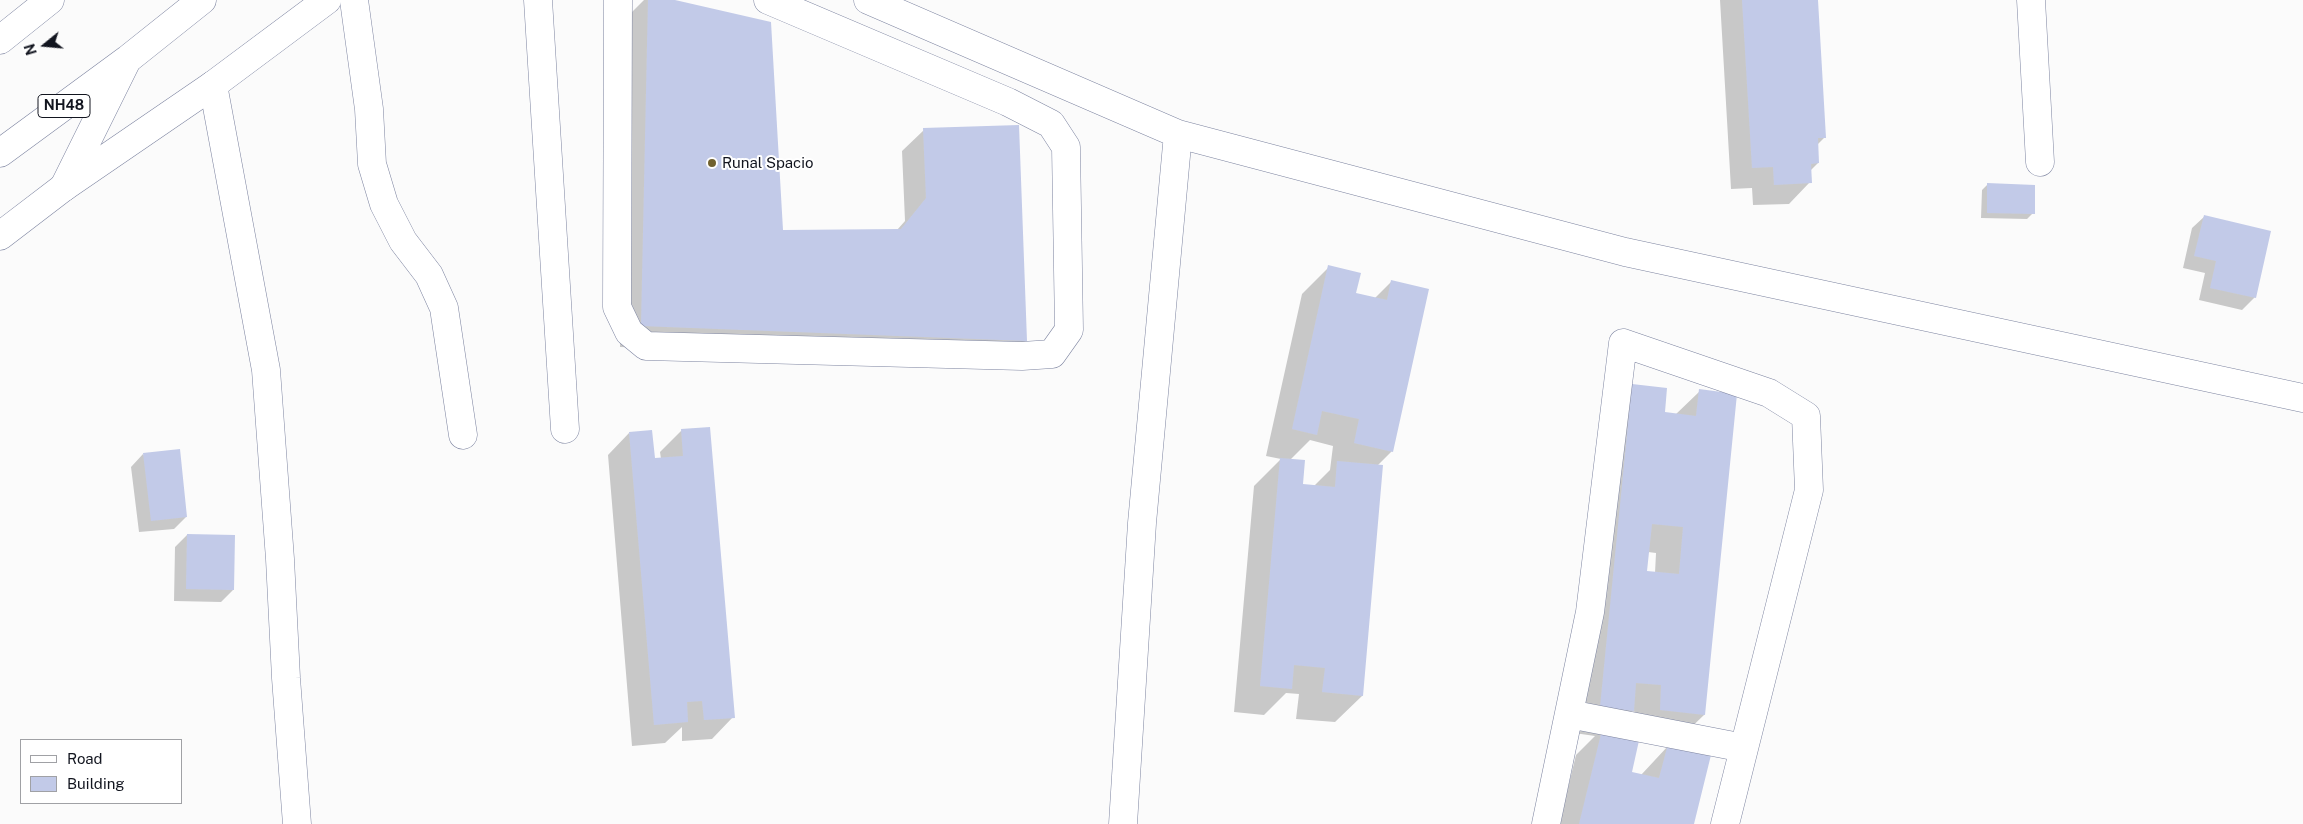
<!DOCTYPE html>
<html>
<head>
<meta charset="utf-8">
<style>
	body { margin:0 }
	#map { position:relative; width:2303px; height:824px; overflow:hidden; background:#fbfbfb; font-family:"Public Sans",sans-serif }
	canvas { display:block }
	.legend { position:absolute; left:20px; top:739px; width:162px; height:65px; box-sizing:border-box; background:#fff; border:1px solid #a0a1a5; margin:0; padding:6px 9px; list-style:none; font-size:15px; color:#12151f }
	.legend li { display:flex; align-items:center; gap:10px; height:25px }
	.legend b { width:25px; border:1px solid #a0a1a5 }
	.north { position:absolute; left:20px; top:20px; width:50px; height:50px; -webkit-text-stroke:4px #fff; paint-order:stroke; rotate:253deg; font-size:14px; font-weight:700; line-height:20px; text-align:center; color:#12151f }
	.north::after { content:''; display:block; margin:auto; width:18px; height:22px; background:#12151f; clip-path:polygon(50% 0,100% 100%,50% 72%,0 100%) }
</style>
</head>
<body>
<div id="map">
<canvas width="2303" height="824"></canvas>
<ul class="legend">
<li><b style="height:6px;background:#fff"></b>Road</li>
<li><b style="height:14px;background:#c2cae8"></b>Building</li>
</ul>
<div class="north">N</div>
</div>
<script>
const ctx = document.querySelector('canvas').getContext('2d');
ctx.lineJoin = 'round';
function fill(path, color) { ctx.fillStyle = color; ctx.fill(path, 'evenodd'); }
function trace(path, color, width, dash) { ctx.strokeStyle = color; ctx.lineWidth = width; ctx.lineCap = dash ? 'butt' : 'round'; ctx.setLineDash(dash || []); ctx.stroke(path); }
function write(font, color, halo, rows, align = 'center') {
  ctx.font = font + ' "Public Sans",sans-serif'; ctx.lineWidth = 4; ctx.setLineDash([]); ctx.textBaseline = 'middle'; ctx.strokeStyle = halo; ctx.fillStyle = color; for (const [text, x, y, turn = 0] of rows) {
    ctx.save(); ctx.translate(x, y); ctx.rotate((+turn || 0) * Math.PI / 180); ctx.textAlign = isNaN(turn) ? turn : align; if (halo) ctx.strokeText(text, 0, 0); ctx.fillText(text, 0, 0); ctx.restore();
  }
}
const shadow = new Path2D(`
	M 644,0 L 669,0 L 782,232 L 897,230 L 905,221 L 902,151 L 924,130 L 1026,341 L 1005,362 L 620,347 L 627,17 Z
	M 1720,0 L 1817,0 L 1825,137 L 1817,145 L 1818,163 L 1810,171 L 1810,182 L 1789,204 L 1753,205 L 1752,188 L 1731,189 Z
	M 1988,184 L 2033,213 L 2027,219 L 1981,218 L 1982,190 Z
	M 2205,216 L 2255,297 L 2242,310 L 2199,300 L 2205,273 L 2183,268 L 2192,228 Z
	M 1329,267 L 1355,294 L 1375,298 L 1391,282 L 1392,451 L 1377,466 L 1362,696 L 1335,722 L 1296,719 L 1299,694 L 1286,693 L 1264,715 L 1234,712 L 1254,486 L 1281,459 L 1266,456 L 1302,294 ZM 1310,440 L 1333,446 L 1330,470 L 1314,486 L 1302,485 L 1290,460 Z
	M 1632,386 L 1663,414 L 1675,415 L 1700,391 L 1704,715 L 1677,741 L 1639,737 L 1630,773 L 1641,775 L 1668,746 L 1693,824 L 1559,824 L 1576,755 L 1595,736 L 1574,733 L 1606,412 ZM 1648,552 L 1656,553 L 1655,573 L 1646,572 ZM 1632,711 L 1635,712 L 1634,735 L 1613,730 Z
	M 682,430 L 733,717 L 712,739 L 682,741 L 682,727 L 665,743 L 632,746 L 608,455 L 629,433 L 654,460 L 661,459 L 660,452 Z
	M 143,454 L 186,517 L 174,529 L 139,532 L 131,467 Z
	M 187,535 L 233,590 L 221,602 L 174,601 L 175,547 Z`);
const building = new Path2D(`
	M 648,0 L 675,0 L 771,22 L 783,230 L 901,229 L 926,198 L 923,128 L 1019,125 L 1027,341 L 641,326 Z
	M 1742,0 L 1818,0 L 1826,138 L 1818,138 L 1819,163 L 1811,164 L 1812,183 L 1774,185 L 1773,167 L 1752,168 Z
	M 1987,183 L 2035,185 L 2035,214 L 1987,213 Z
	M 2204,215 L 2271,231 L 2256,298 L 2210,288 L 2216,261 L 2194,256 Z
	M 1328,265 L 1361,273 L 1356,293 L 1387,300 L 1391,280 L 1429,289 L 1393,452 L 1354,443 L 1359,419 L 1322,411 L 1317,435 L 1292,429 Z
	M 1632,384 L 1667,388 L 1665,412 L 1696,416 L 1699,389 L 1737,394 L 1705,715 L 1660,710 L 1661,685 L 1636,683 L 1634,711 L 1600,707 ZM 1652,524 L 1683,527 L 1679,574 L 1647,571 Z
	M 710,427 L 735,718 L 704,720 L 702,701 L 687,702 L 688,722 L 654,725 L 629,432 L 652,430 L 655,458 L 683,456 L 681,429 Z
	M 180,449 L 187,517 L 151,521 L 143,453 Z
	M 1280,458 L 1305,460 L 1303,484 L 1335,487 L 1337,461 L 1383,465 L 1363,696 L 1322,692 L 1325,668 L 1294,665 L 1292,689 L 1260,686 Z
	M 187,534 L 235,535 L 234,590 L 186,589 Z
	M 1603,726 L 1640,736 L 1632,772 L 1659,778 L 1668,744 L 1711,755 L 1694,824 L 1579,824 Z`);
const minor = new Path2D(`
	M 354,0 L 369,109 L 372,164 L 384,204 L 403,241 L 429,275 L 444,308 L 463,435
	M 538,0 L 565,429
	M 618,0 L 617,307 L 629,332 L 646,346 L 1022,356 L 1052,354 L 1069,330 L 1066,147 L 1051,124 L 1008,102 L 768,0
	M 868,0 L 1178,134 L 1625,252 L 2303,398
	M 2031,0 L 2040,162
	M 213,85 L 266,370 L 280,559 L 286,678 L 297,824
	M 1569,714 L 1744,748
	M 1123,824 L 1142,523 L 1178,134
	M 1546,824 L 1590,612 L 1623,343 L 1769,393 L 1806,416 L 1809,490 L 1725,824`);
const major = new Path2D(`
	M 0,236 L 64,187 L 213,85 L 327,0`);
const highway = new Path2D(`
	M 0,40 L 50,0
	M 0,153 L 128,59 L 202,0
	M 64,187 L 126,62`);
const markers = [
	[712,163,5,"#70612f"]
];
const shields = [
	[64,106,52]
];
const shieldNames = [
	["NH48",64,106]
];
const poiNames = [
	["Runal Spacio",722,163]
];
fill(shadow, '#0003');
fill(building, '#c2cae8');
trace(minor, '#7d84a0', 29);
trace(major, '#7d84a0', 29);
trace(highway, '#7d84a0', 29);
trace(minor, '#fff', 28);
trace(major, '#fff', 28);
trace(highway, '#fff', 28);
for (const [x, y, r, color] of markers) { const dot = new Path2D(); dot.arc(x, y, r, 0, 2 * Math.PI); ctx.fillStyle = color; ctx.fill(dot); trace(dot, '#fff', 2); }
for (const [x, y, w] of shields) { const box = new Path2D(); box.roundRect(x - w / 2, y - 11.5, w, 23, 4); ctx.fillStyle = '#fff'; ctx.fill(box); trace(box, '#12151f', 1); }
write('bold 14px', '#12151f', null, shieldNames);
write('15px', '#12151f', '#fff', poiNames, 'left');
</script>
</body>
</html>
